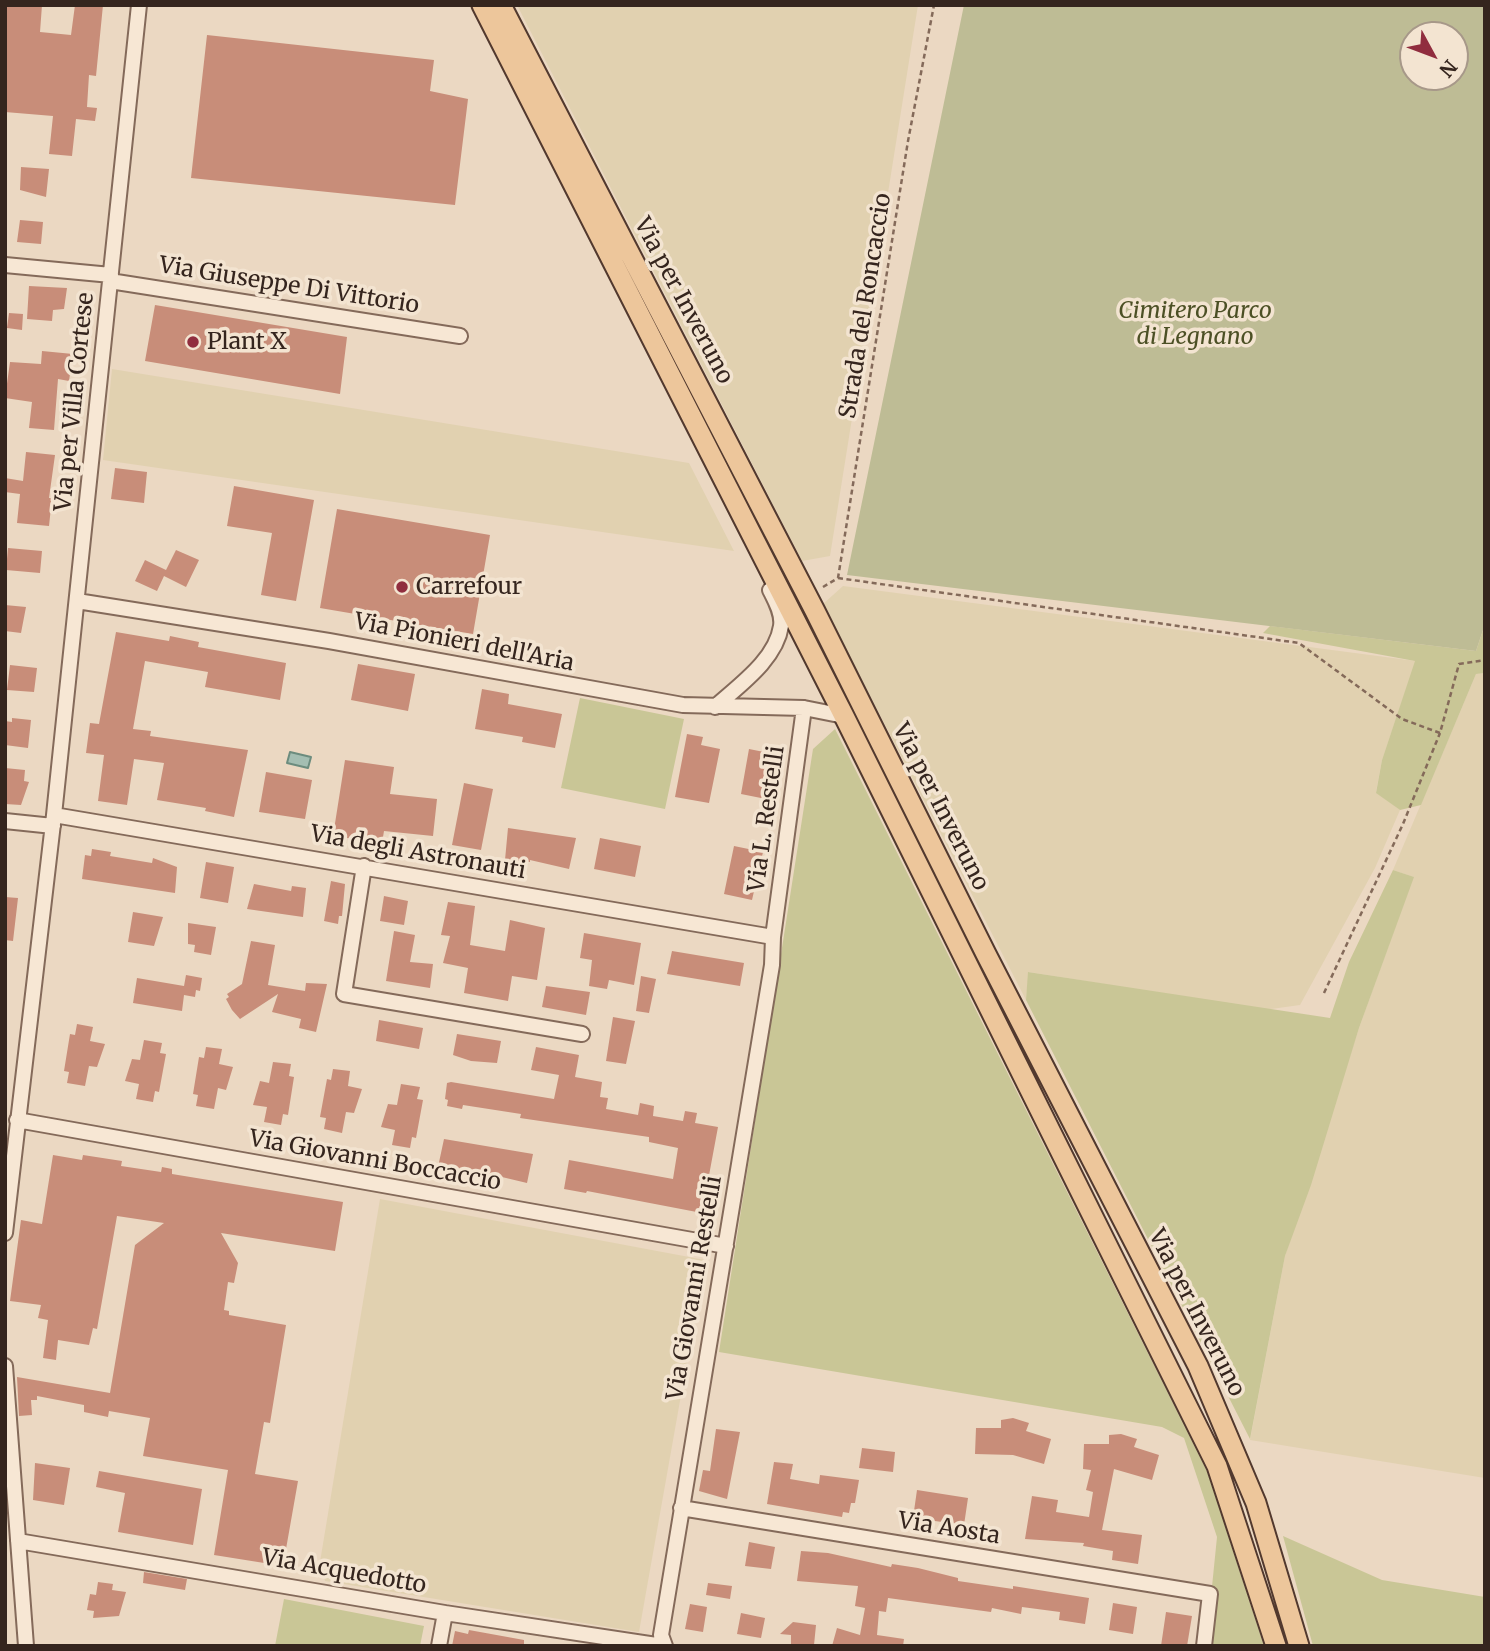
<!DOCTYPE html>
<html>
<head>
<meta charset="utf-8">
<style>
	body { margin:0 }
	#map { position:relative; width:1490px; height:1651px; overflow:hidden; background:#ebd8c2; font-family:Merriweather,serif }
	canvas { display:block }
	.frame { position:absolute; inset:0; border:7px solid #35251e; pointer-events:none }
	.north { position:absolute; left:1399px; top:21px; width:70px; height:70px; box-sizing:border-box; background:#f3e4d1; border:2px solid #a79889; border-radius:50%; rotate:131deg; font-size:19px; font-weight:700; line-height:28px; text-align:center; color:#35251e }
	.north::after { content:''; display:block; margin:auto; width:24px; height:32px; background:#902d3e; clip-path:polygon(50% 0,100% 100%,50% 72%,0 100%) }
</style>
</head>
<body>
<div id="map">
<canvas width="1490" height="1651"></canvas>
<div class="frame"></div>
<div class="north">N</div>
</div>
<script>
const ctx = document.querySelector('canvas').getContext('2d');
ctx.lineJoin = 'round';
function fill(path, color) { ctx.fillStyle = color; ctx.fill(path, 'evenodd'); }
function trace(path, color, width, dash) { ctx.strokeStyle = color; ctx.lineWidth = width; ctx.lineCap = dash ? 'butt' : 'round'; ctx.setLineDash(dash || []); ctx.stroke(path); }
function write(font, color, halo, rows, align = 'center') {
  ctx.font = font + ' Merriweather,serif'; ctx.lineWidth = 7; ctx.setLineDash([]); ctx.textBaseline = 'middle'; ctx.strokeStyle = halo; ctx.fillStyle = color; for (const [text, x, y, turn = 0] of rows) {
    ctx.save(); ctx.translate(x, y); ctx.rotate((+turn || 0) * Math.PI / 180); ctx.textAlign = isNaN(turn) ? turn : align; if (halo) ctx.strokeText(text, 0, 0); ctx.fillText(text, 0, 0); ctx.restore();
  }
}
const farmland = new Path2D(`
	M 517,5 L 918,5 L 830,556 L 802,561 Z
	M 112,369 L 689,463 L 734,551 L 103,460 Z
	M 843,586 L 1416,661 L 1382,760 L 1376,792 L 1400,810 L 1375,868 L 1300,1005 L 1264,1010 L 1029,972 L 1026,1000 L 823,604 Z
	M 1485,673 L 1485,1478 L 1250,1440 L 1285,1256 L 1359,1028 L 1413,877 L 1393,870 L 1476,674 Z
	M 380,1199 L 705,1260 L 639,1632 L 325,1581 L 320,1562 Z`);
const green = new Path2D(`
	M 1485,624 L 1485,673 L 1476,674 L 1421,805 L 1400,810 L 1376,793 L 1382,760 L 1415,661 L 1263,633 L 1270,626 L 1476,651 Z
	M 580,698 L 684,719 L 665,809 L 561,788 Z
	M 835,729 L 1207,1471 L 1264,1646 L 1206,1646 L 1217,1537 L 1184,1438 L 1162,1427 L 719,1352 L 813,749 Z
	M 1393,870 L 1414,877 L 1359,1028 L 1311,1185 L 1285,1256 L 1250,1439 L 1026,1000 L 1028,972 L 1330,1018 L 1349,962 Z
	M 1283,1536 L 1382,1580 L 1485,1597 L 1485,1646 L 1313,1646 Z
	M 284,1599 L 424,1626 L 420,1646 L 275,1646 Z`);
const cemetery = new Path2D(`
	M 964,5 L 1485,5 L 1485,624 L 1476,651 L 847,575 ZM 1413,35 L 1455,35 L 1455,77 L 1413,77 Z`);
const water = new Path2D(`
	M 290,752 L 311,757 L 308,768 L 287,763 Z`);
const building = new Path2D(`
	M 5,5 L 42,5 L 40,32 L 71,35 L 75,5 L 103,5 L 96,76 L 89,75 L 87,107 L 97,108 L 95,121 L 76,119 L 72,156 L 49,154 L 53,116 L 5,112 Z
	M 207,35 L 434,60 L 430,91 L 468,99 L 455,205 L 191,178 Z
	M 21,167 L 49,169 L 46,197 L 20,190 Z
	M 20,220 L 43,222 L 41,244 L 17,242 Z
	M 29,286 L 67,288 L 64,309 L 53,310 L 52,321 L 27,319 Z
	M 155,305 L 347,337 L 340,394 L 145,361 Z
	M 9,313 L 23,314 L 22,330 L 7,328 Z
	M 42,351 L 73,354 L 69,381 L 58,379 L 54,430 L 29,428 L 32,402 L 5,398 L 10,362 L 41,364 Z
	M 26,452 L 55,455 L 49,498 L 52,498 L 49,526 L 17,523 L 20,494 L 5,492 L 5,478 L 23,481 Z
	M 115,468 L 147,472 L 144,503 L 111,499 Z
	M 234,486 L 314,500 L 296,601 L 261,595 L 272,533 L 227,526 Z
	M 337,509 L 490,535 L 473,634 L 320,608 Z
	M 8,548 L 42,551 L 40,573 L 6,570 Z
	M 176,550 L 199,560 L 186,587 L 164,576 L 157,591 L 135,581 L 145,560 L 166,570 Z
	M 5,605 L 26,607 L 21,633 L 5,631 Z
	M 116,632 L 169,641 L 170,636 L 199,642 L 198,647 L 286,663 L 280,700 L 205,687 L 208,672 L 145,661 L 133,729 L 151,731 L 150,736 L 248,750 L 234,817 L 205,811 L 206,808 L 157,800 L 164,763 L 134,759 L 127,805 L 98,801 L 104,755 L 86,753 L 90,723 L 99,724 Z
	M 358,664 L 415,674 L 408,711 L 351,700 Z
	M 10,665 L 37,668 L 34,692 L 7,690 Z
	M 482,689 L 509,694 L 508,704 L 562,714 L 555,748 L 522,742 L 523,737 L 475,729 Z
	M 12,718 L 31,720 L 28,748 L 5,745 L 5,721 L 12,722 Z
	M 687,734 L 703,737 L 701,745 L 720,749 L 709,803 L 675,797 Z
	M 749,749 L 779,755 L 771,800 L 741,794 Z
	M 345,760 L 394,767 L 390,794 L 437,799 L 433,836 L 384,831 L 382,843 L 333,836 Z
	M 5,768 L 25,770 L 24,781 L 29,782 L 21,805 L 5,804 Z
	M 266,772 L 312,780 L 305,819 L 259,812 Z
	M 464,783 L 493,789 L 481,850 L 452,845 Z
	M 508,828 L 576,838 L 569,869 L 530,860 L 530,862 L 505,860 Z
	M 600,838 L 641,846 L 635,877 L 594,869 Z
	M 734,846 L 763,852 L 752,900 L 724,894 Z
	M 92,849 L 111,852 L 110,856 L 152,863 L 153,858 L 177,867 L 175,893 L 82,879 L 85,855 L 91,856 Z
	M 206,862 L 234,867 L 228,903 L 200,898 Z
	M 331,881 L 345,884 L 342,916 L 339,916 L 338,924 L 324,921 Z
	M 254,884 L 291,891 L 292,886 L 306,888 L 303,917 L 247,909 Z
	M 384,896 L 408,901 L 404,925 L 380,921 Z
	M 5,897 L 18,898 L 13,941 L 5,940 Z
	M 448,902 L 475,906 L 470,945 L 505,951 L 510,920 L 545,928 L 537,980 L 512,976 L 508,1001 L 464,993 L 468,968 L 443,963 L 450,936 L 441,935 Z
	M 133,912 L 163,917 L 154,946 L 128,942 Z
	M 188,923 L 216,927 L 211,955 L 194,952 L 195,945 L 188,944 Z
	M 394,931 L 415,935 L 410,962 L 433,964 L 430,988 L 386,981 Z
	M 584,933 L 641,943 L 634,985 L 609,980 L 607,989 L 589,986 L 592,960 L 580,958 Z
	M 251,941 L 275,945 L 268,985 L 305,991 L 306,983 L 327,984 L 316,1032 L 299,1028 L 301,1019 L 272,1012 L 278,994 L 240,1019 L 232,1010 L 226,999 L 229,997 L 227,994 L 242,984 Z
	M 672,951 L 744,963 L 740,986 L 667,974 Z
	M 186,975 L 202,978 L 200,991 L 196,990 L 195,997 L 184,995 L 182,1011 L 133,1003 L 137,978 L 184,986 Z
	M 641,976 L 656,979 L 649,1013 L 636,1011 Z
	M 546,986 L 590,992 L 586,1015 L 542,1007 Z
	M 613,1017 L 635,1021 L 626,1064 L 606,1061 Z
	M 379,1020 L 423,1028 L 419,1049 L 376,1041 Z
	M 77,1024 L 93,1027 L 90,1041 L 105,1044 L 97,1067 L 89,1066 L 85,1086 L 67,1083 L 69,1072 L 64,1071 L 70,1034 L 75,1035 Z
	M 457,1034 L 501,1041 L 497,1063 L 471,1061 L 453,1055 Z
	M 144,1040 L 162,1043 L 160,1053 L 166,1054 L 159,1092 L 155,1091 L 153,1102 L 136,1099 L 139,1084 L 125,1081 L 132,1059 L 140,1060 Z
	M 206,1047 L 222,1049 L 219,1064 L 233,1067 L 226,1090 L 218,1088 L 214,1109 L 196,1106 L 198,1095 L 193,1094 L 199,1057 L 204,1058 Z
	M 536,1047 L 579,1055 L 575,1077 L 602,1082 L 600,1097 L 608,1098 L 606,1109 L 638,1115 L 640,1103 L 654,1106 L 653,1116 L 683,1121 L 685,1111 L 697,1113 L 695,1123 L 718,1127 L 702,1213 L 587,1191 L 586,1193 L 564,1189 L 569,1160 L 673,1179 L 678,1148 L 649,1142 L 649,1137 L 520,1118 L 521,1114 L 463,1105 L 462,1109 L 447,1106 L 448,1100 L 445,1099 L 447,1083 L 451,1082 L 554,1099 L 559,1075 L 531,1070 Z
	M 273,1062 L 291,1064 L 289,1076 L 294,1077 L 288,1115 L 283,1114 L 281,1125 L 264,1122 L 267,1107 L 253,1105 L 260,1081 L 269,1083 Z
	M 333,1069 L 350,1071 L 348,1086 L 362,1089 L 354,1113 L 346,1112 L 342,1133 L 324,1129 L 326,1118 L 320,1117 L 327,1079 L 331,1080 Z
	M 401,1084 L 420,1087 L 417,1099 L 423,1100 L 416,1138 L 412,1137 L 410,1148 L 392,1145 L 395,1130 L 381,1127 L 388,1104 L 397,1105 Z
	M 444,1139 L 533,1154 L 527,1183 L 481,1172 L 438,1167 Z
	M 53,1155 L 82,1160 L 83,1155 L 122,1161 L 121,1166 L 161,1172 L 162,1167 L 172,1169 L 172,1174 L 343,1202 L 335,1251 L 221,1233 L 238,1263 L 234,1283 L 228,1282 L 224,1310 L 229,1311 L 229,1315 L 286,1325 L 270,1423 L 264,1422 L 255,1474 L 298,1481 L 283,1566 L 214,1555 L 228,1470 L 143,1456 L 150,1418 L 109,1411 L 108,1417 L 84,1412 L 84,1405 L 37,1396 L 37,1400 L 31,1400 L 32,1415 L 19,1416 L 17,1377 L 110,1393 L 135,1245 L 164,1223 L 117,1216 L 97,1329 L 93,1328 L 89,1345 L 58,1340 L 56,1360 L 43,1358 L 48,1320 L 38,1318 L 41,1305 L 10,1301 L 21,1220 L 42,1224 Z
	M 1013,1418 L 1029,1423 L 1026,1431 L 1051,1439 L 1044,1464 L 1013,1455 L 975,1454 L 976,1428 L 1001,1428 L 1001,1420 Z
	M 716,1429 L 740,1432 L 727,1499 L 699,1491 L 703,1470 L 710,1471 Z
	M 1121,1434 L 1137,1439 L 1134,1447 L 1159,1455 L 1152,1480 L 1114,1469 L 1102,1530 L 1142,1535 L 1138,1564 L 1112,1560 L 1113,1551 L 1083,1546 L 1084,1543 L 1025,1539 L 1032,1496 L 1058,1500 L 1056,1512 L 1089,1517 L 1093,1492 L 1086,1490 L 1091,1470 L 1083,1469 L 1084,1444 L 1109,1444 L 1109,1435 Z
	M 862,1448 L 895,1452 L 893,1472 L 859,1468 Z
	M 774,1462 L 793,1464 L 790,1479 L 819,1484 L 820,1475 L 859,1480 L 855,1503 L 851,1503 L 849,1513 L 843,1512 L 842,1517 L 767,1504 Z
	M 35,1463 L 70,1468 L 64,1505 L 33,1500 Z
	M 99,1471 L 202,1489 L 193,1545 L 118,1532 L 125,1493 L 96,1487 Z
	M 917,1490 L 968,1498 L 964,1525 L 913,1518 Z
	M 749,1542 L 775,1547 L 771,1569 L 745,1566 Z
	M 801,1551 L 828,1553 L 891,1567 L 892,1564 L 918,1568 L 958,1578 L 958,1581 L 1013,1589 L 1013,1586 L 1089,1598 L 1085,1624 L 1059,1620 L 1060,1612 L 1022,1607 L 1021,1614 L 992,1608 L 991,1612 L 888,1598 L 886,1612 L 879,1611 L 877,1635 L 904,1639 L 903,1646 L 832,1646 L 837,1628 L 860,1635 L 865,1608 L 855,1606 L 858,1586 L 797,1581 Z
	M 144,1572 L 187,1579 L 185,1590 L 143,1583 Z
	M 98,1582 L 113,1584 L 112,1590 L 126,1592 L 119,1616 L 93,1618 L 94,1611 L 87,1610 L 90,1594 L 96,1595 Z
	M 708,1583 L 732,1586 L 730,1599 L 706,1595 Z
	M 1113,1603 L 1137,1607 L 1133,1634 L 1109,1630 Z
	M 690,1604 L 707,1607 L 703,1632 L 685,1629 Z
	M 1166,1612 L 1192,1616 L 1187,1646 L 1161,1646 Z
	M 741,1613 L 765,1618 L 761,1638 L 737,1634 Z
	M 793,1622 L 816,1625 L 814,1645 L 791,1644 L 791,1635 L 780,1634 Z
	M 469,1630 L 524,1640 L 524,1646 L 452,1646 L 455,1631 L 468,1634 Z`);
const path = new Path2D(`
	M 838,578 L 1299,643 L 1402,719 L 1440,733 L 1459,664 L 1485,660
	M 823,587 L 838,578 L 908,141 L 934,5
	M 1324,993 L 1403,824 L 1440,733`);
const minor = new Path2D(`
	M 5,265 L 111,275
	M 110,281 L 460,336
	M 77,601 L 329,641 L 683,705 L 804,708 L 844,716
	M 715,707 C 738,686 776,660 781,626 C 783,614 775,600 770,590
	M 54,815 L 773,937
	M 5,821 L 53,826
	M 364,866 L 344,994 L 582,1034
	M 17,1120 L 726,1246
	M 5,1233 L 54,815 L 139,5
	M 5,1366 L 26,1646
	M 681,1508 L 1210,1594 L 1204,1646
	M 18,1541 L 445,1613 L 663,1646
	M 439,1646 L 445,1613
	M 665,1646 L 661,1635 L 772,965 L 773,937 L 804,708`);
const major = new Path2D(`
	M 482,5 L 844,716 L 1217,1466 L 1276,1646
	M 501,5 L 815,611 L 986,954 L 1198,1366 L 1256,1503 L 1299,1646`);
const markers = [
	[193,342,7,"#902d3e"],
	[402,587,7,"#902d3e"]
];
const streetNames = [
	["Via Giuseppe Di Vittorio",289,286,9],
	["Via per Inveruno",683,301,62],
	["Strada del Roncaccio",866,306,-81],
	["Via per Villa Cortese",75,402,-84],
	["Via Pionieri dell'Aria",464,643,11],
	["Via per Inveruno",940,807,63],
	["Via L. Restelli",767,819,-82],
	["Via degli Astronauti",418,853,10],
	["Via Giovanni Boccaccio",375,1161,10],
	["Via Giovanni Restelli",695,1288,-80],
	["Via per Inveruno",1196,1313,63],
	["Via Aosta",949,1529,9],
	["Via Acquedotto",344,1572,10]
];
const parkNames = [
	["Cimitero Parco",1195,311],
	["di Legnano",1195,337]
];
const poiNames = [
	["Plant X",207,342],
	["Carrefour",416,587]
];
fill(farmland, '#e1d1b0');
fill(green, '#c9c696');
fill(cemetery, '#bebc95');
fill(water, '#a4beb2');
trace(water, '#6c8c7e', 2);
fill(building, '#c88d79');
trace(minor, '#846a5a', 18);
trace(major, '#52392e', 23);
trace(path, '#846a5a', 2.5, [5, 3.5]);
trace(minor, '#f7e7d4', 14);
trace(major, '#edc69b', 19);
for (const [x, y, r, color] of markers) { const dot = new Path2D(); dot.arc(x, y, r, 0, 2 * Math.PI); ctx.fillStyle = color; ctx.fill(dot); trace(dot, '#f3e4d1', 2.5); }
write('23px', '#35251e', '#f3e4d1', streetNames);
write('italic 23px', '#4c5025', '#f3e4d1', parkNames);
write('23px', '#35251e', '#f3e4d1', poiNames, 'left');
</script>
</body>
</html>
